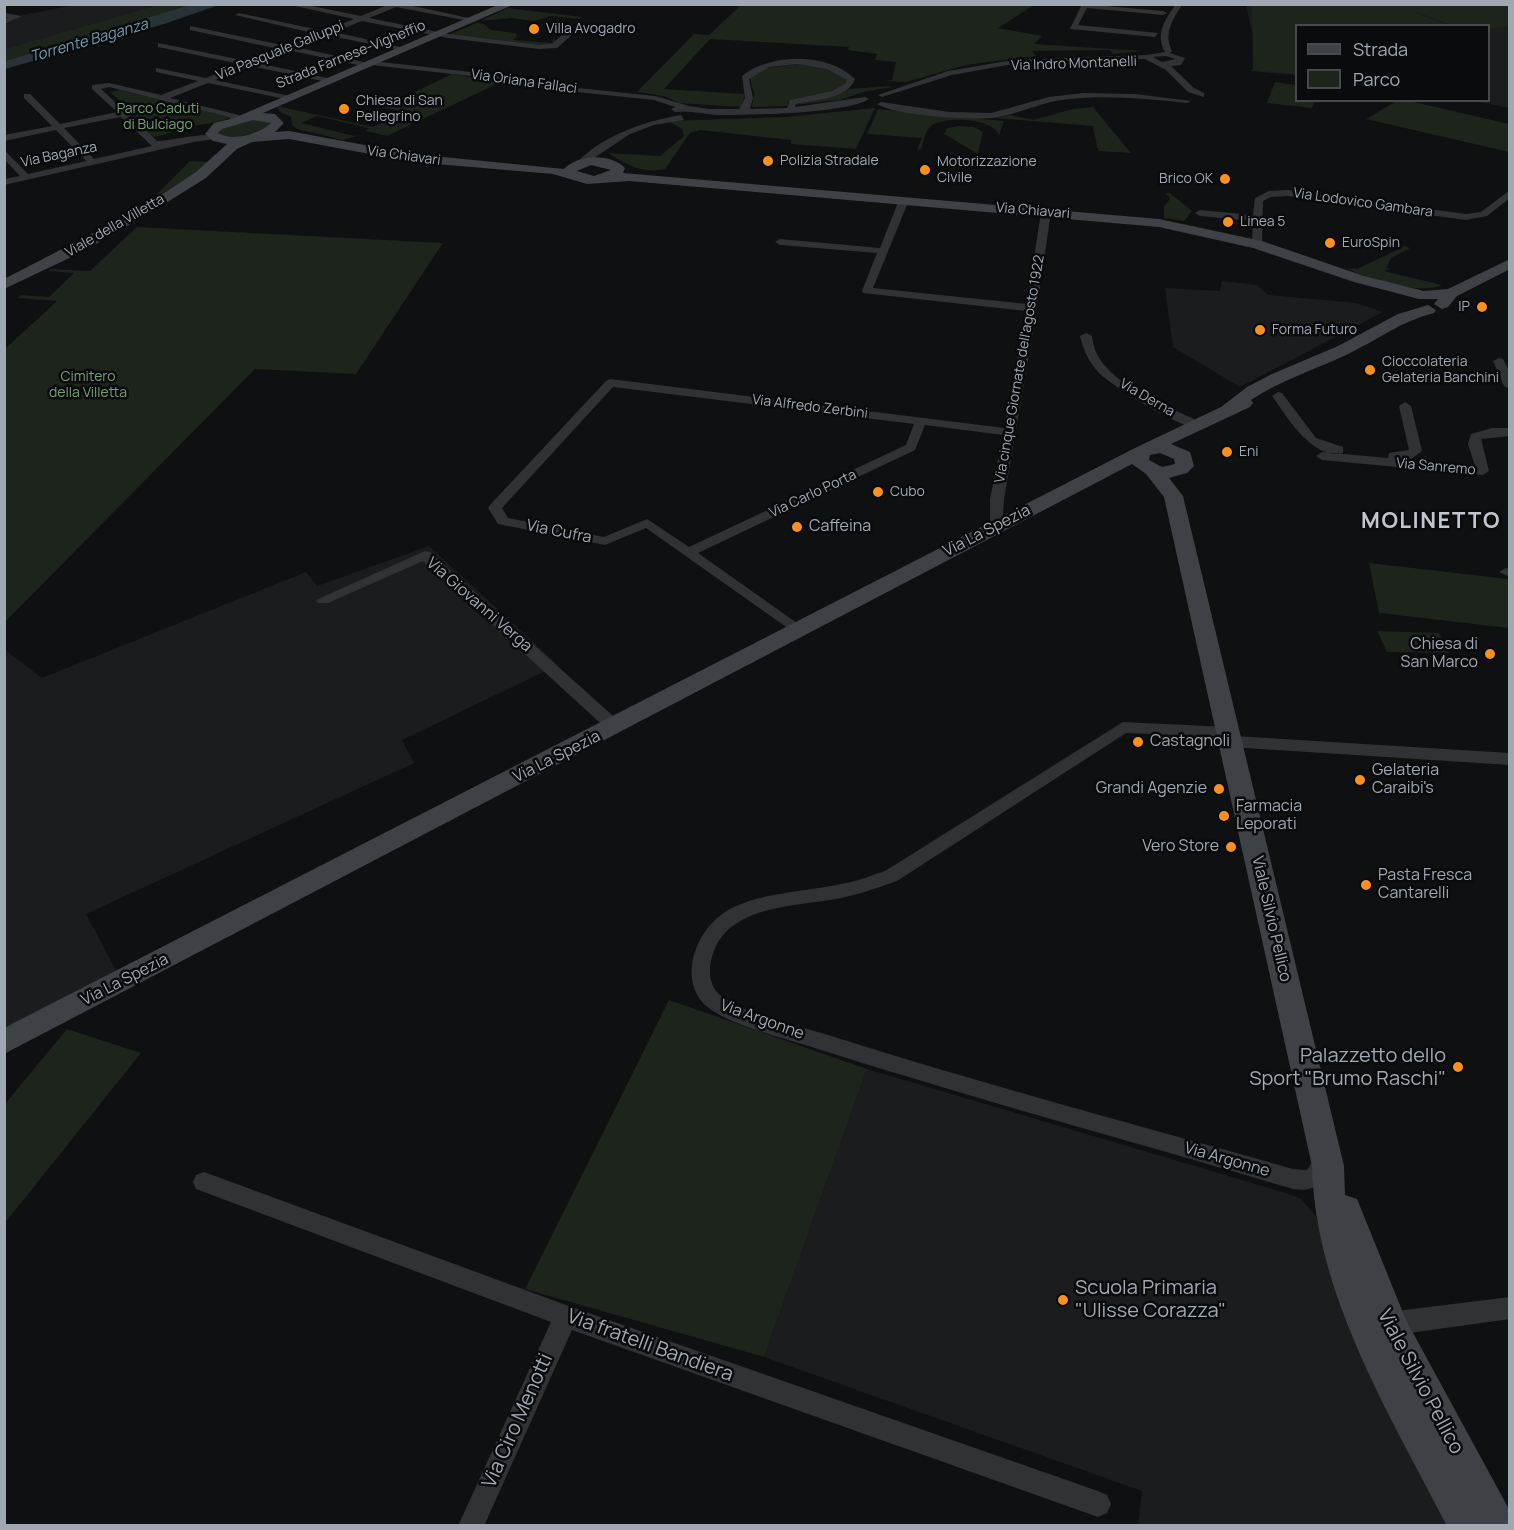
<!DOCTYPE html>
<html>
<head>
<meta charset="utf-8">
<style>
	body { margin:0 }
	#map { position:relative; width:1514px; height:1530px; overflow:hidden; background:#0f1011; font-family:Manrope,sans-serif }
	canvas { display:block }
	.frame { position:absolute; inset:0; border:6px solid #a0a8b3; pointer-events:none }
	.legend { position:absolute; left:1295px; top:24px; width:195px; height:78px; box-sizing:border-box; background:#0a0b0c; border:2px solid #464a4f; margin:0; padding:8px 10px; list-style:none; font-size:18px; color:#a0a8b3 }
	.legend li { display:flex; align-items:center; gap:12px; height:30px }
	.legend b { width:30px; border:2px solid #464a4f }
</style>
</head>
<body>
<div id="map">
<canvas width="1514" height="1530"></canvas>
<div class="frame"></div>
<ul class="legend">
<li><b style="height:8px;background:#3e4146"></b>Strada</li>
<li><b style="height:16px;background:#1c241c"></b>Parco</li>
</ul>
</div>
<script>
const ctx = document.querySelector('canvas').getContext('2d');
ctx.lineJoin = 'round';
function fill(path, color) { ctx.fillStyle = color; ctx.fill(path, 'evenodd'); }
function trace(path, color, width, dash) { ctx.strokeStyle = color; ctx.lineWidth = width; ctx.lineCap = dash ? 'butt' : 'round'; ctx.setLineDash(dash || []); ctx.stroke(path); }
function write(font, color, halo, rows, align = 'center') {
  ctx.font = font + ' Manrope,sans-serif'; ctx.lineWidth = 5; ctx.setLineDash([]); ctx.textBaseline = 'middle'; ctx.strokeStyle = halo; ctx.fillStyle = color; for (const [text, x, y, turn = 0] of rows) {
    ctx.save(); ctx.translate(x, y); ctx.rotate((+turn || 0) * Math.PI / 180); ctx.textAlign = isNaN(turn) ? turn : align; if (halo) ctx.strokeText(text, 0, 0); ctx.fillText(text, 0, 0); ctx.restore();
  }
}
const built = new Path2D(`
	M 1503,4 L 1509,6 L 1509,108 L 1476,101 L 1488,100 L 1488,26 L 1296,26 L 1296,75 L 1249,71 L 1258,67 L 1259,63 L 1246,5 Z
	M 74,5 L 157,5 L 5,49 L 5,24 L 23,15 Z
	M 1222,281 L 1257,285 L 1268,295 L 1357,303 L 1383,312 L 1240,387 L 1173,347 L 1165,288 L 1220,291 Z
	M 429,546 L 558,665 L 402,740 L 414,763 L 86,914 L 125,987 L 5,1050 L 4,649 L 42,678 L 306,572 L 317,586 Z
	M 867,1069 L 1286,1193 L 1301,1199 L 1316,1216 L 1326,1256 L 1451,1525 L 1138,1525 L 1142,1491 L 764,1357 Z`);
const green = new Path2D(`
	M 157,5 L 193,5 L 5,61 L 4,49 Z
	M 741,5 L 1034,5 L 998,28 L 1042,36 L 1034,44 L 1143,51 L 1113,54 L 1110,50 L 1032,51 L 1036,56 L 966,65 L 906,82 L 885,81 L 892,80 L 896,62 L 875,60 L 877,54 L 848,50 L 849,47 L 710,39 L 664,89 L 745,94 L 741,107 L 679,103 L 664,96 L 637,92 L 694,34 L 709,35 Z
	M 1252,5 L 1508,5 L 1509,26 L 1489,29 L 1488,26 L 1451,25 L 1417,12 L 1414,12 L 1446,25 L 1296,26 L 1296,74 L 1253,70 Z
	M 508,8 L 582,17 L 579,19 L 550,16 L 534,21 L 511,18 L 480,21 Z
	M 476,23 L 484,24 L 491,30 L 515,33 L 518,36 L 513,40 L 552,43 L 553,39 L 558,41 L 550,47 L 448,35 Z
	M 800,64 L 831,69 L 847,80 C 839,98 806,94 789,101 L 787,106 L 752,107 L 754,94 L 750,78 L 765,68 Z
	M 452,74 L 501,82 L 387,136 L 366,131 L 369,128 L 317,116 L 301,123 L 354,136 L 360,135 L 343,140 L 297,129 L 292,125 L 291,117 L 280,112 L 277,106 L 373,127 L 405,113 L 384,107 Z
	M 1275,82 L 1296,85 L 1296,100 L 1315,101 L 1312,108 L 1267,103 Z
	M 889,86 L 892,87 L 863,92 L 840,100 L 794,105 L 849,89 Z
	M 119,90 L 230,115 L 229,118 C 212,125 204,123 188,127 C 175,130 165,136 151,137 L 120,106 L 116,106 L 122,103 L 110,92 Z
	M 1405,100 L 1509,124 L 1509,152 L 1366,119 L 1397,101 Z
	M 1093,107 L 1131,153 L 1098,151 L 1093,126 L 994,118 L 1011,115 L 1033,120 L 1073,109 Z
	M 875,108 L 856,149 L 791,144 L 791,140 L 700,130 L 690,133 L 665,169 C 641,174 628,165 608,153 L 660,156 L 684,136 L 682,129 L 668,121 L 785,117 Z
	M 878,109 L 1004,121 L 999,136 C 995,118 942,115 930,127 C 925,132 923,143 921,149 L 917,150 L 922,138 L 867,134 Z
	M 247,119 L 271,122 L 270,125 C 255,132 234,144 219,133 L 220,129 Z
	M 959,126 L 974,127 L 983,132 L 978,154 L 944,134 L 947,128 Z
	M 190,161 L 209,162 L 201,171 L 147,204 Z
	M 1165,193 L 1170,193 L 1192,211 L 1184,221 L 1164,218 L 1164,206 L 1170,199 Z
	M 137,227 L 443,243 L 356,374 L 255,369 L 5,622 L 5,349 L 57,301 L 18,298 L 21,295 L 49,297 L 74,273 L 48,271 L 51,269 L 90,271 Z
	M 1405,246 L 1410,248 L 1391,258 L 1386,268 L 1391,269 L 1384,271 L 1442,285 C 1421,295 1367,280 1347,268 L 1357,269 Z
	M 1369,563 L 1509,579 L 1509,628 L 1379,613 Z
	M 1377,631 L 1439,633 L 1450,653 L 1387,652 Z
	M 669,1000 L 867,1069 L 764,1357 L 525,1289 Z
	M 67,1029 L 141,1053 L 5,1223 L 5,1104 Z`);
const water = new Path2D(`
	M 193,4 L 219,5 L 164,24 L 5,69 L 5,61 Z`);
const street = new Path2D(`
	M 286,4 L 302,4 L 361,16 L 390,4 L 404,4 L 478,20 L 474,22 L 396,7 L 369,18 L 448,34 L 539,45 L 552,44 L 567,31 L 574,33 L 557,48 L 539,49 L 448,38 L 362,21 L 334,32 L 409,49 L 405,51 L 326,35 L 296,47 L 368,63 L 372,61 L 489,74 L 519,82 L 655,96 L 689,106 L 709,109 L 739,109 L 745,98 L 742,76 C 770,53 828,52 855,79 C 848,99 814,100 796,104 L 795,107 L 865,97 L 869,99 C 846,114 747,115 717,115 C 703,114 689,110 675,112 L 671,109 L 675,107 L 654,100 L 519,86 L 489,78 L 371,65 L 367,67 L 288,50 L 258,63 L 332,79 L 332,83 L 251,66 L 215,80 L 290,96 L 290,100 L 208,83 L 170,98 L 239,115 L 239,119 L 233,123 L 229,117 L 109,87 L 101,89 L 157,141 C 174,141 209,130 221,138 L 194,142 L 4,185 L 4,179 L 20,176 L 4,159 L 4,150 L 28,174 L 86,161 L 56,130 L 4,141 L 4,135 L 52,126 L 24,98 L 24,94 L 30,94 L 60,124 L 117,112 L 92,89 L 92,85 L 109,83 L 161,95 L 198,81 L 156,72 L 156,68 L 206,78 L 240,64 L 158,47 L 158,43 L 247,61 L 279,49 L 190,30 L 190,26 L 287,46 L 317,34 L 235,15 L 239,13 L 324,31 L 354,19 ZM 798,64 L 827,69 L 847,80 L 845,84 L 832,91 L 790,100 L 787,108 L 750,109 L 753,98 L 749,79 L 769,67 ZM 121,117 L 152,146 L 94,159 L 64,128 Z
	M 1082,4 L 1163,11 L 1167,13 L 1163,15 L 1087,8 L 1078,25 L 1158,33 L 1155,37 L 1070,29 Z
	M 1176,4 L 1183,4 C 1173,18 1163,34 1172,51 L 1170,53 L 1185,58 L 1181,65 L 1171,66 L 1194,88 L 1204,93 L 1204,97 L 1188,92 L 1166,70 L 1145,59 L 1013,64 L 952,75 L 882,97 L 878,95 L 948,71 L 1013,60 L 1146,55 L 1165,52 C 1155,34 1165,19 1176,4 ZM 1165,56 L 1176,59 L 1162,62 L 1153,57 Z
	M 4,13 L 22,16 L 4,24 L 4,19 L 8,17 L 4,17 Z
	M 1083,93 L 1135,94 L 1191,101 L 1187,103 C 1148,99 1108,95 1069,99 C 1044,101 1022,113 998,117 C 978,122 893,115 877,104 L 881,102 L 950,112 L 991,113 L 1049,97 Z
	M 681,115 L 684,120 L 654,125 L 630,134 L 585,164 L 577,162 C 606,134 643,122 681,115 Z
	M 1288,190 L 1466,214 L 1481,212 L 1510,190 L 1510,198 L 1487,216 L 1466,220 L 1288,196 L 1271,197 L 1263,201 L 1262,244 L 1257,247 L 1252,244 L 1253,221 L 1200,216 L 1195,213 L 1200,210 L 1253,215 L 1255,198 L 1269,191 Z
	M 904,197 L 909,200 L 873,288 L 1027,304 L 1041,212 L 1046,209 L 1051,212 L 1037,308 L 1004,499 L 1002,528 L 997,529 L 990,525 L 990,499 L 1003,435 L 925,425 L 915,450 L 698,553 L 804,628 L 806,631 L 799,636 L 646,528 L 605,545 L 498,524 L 488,508 L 490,505 L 606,381 L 610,379 L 1004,428 L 1026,311 L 863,293 L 862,291 L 877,253 L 780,245 L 775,242 L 780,239 L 880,248 L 899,200 ZM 613,387 L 914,424 L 906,445 L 689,547 L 647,519 L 604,537 L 508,518 L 502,508 Z
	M 1086,333 L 1092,336 C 1093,342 1094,349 1097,354 C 1112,386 1170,407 1200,422 L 1200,428 C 1184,431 1112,386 1099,373 C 1088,361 1084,351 1080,336 Z
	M 1499,358 L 1503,359 L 1510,372 L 1510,389 L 1504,386 L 1493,361 Z
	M 1278,392 L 1282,393 L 1316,438 L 1343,447 L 1343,453 C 1312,460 1288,418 1272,396 Z
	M 1405,402 L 1411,406 L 1422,451 L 1411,459 L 1404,460 L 1475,466 L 1468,444 L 1471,434 L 1492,428 L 1510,428 L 1510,436 L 1481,439 L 1489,471 L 1483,475 L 1322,460 L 1316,456 L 1322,452 L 1388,458 L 1389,453 L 1409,450 L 1399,406 Z
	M 425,551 L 430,552 L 621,723 L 623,727 L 621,731 L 609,731 L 423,561 L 328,603 L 318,603 L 316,600 Z
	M 1506,568 L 1510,569 L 1510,577 L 1499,572 Z
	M 1123,722 L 1228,727 L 1234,728 L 1236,732 L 1234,736 L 1510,753 L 1510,765 L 1230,747 L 1224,745 L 1222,741 L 1224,737 L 1126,733 L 897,881 C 879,887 861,894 841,898 C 803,906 745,904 720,939 C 710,954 704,980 719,994 C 738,1013 800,1026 828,1035 C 982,1084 1138,1125 1293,1169 L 1307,1170 L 1317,1154 L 1325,1151 L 1333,1154 L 1336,1161 C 1329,1181 1315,1193 1293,1189 C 1135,1142 975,1099 818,1049 C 789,1039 725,1025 704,1004 C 681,980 693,940 716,919 C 743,893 805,892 841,884 C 856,882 870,876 885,871 Z
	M 204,1172 L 566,1305 L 1098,1491 L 1107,1495 L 1111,1504 L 1107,1513 L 1098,1517 L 572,1330 L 484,1526 L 458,1526 L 551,1322 L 196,1189 L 193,1182 L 196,1175 Z
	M 1510,1297 L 1510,1319 L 1388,1336 L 1380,1332 L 1376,1324 L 1380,1316 L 1388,1312 Z`);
const secondary = new Path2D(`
	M 500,4 L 515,4 L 263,113 L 275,114 L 284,123 L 275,132 L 289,131 L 413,154 L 564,169 C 578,154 611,153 625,168 L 623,173 L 1159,219 L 1262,241 L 1364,276 L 1424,291 L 1448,289 L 1510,259 L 1510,269 L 1457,296 L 1448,307 L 1442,309 L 1434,304 L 1438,299 L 1419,299 L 1354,282 L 1253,248 L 1159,227 L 629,181 L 587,184 L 553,174 L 413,162 L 289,139 L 252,142 L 237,149 L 206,178 L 153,211 L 82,252 L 4,289 L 4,279 L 95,232 L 166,192 L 196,172 L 227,144 L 213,141 L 205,134 L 214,123 L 234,118 ZM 253,120 L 271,123 C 258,134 234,142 218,133 L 222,129 ZM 591,165 L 611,170 L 594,176 L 577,171 Z
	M 1428,305 L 1436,310 L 1434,313 C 1401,321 1376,341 1346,355 C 1314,370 1281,380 1251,400 L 1253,403 L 1250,407 L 1171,444 L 1190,452 L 1194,466 L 1187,473 L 1169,478 L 1183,496 L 1344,1166 L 1345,1195 L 1357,1199 L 1406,1320 L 1510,1511 L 1510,1526 L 1447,1526 C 1390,1414 1315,1295 1312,1166 L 1164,497 L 1146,474 L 1132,464 L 4,1054 L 4,1028 L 1135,448 L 1221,407 L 1247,387 L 1272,374 L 1338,346 L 1398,314 ZM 1160,453 L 1174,459 L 1175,464 L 1162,467 L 1149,460 L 1150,455 Z`);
const markers = [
	[534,29,6,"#fa901e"],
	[344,109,6,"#fa901e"],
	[768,161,6,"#fa901e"],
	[925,170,6,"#fa901e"],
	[1225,179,6,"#fa901e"],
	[1228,222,6,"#fa901e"],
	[1330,243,6,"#fa901e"],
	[1482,307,6,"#fa901e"],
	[1260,330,6,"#fa901e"],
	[1370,370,6,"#fa901e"],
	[1227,452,6,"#fa901e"],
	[878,492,6,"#fa901e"],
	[797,527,6,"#fa901e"],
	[1490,654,6,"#fa901e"],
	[1138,742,6,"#fa901e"],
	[1360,780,6,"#fa901e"],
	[1219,789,6,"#fa901e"],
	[1224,816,6,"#fa901e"],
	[1231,847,6,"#fa901e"],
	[1366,885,6,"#fa901e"],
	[1458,1067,6,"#fa901e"],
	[1063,1300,6,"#fa901e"]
];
const farPoinames = [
	["Villa Avogadro",546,29],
	["Chiesa di San",356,101],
	["Pellegrino",356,117],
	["Polizia Stradale",780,161],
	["Motorizzazione",937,162],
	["Civile",937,178],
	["Brico OK",1213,179,"right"],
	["Linea 5",1240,222],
	["EuroSpin",1342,243],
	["IP",1470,307,"right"],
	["Forma Futuro",1272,330],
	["Cioccolateria",1382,362],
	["Gelateria Banchini",1382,378],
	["Eni",1239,452],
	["Cubo",890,492]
];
const farStreetnames = [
	["Via Pasquale Galluppi",280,51,-22],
	["Strada Farnese-Vigheffio",351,55,-22],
	["Via Indro Montanelli",1074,64,-2],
	["Via Oriana Fallaci",524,82,8],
	["Via Baganza",59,155,-12],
	["Via Chiavari",404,156,8],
	["Via Lodovico Gambara",1363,203,8],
	["Via Chiavari",1033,211,5],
	["Viale della Villetta",115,226,-30],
	["Via cinque Giornate dell'agosto 1922",1020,369,-80],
	["Via Derna",1147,398,30],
	["Via Alfredo Zerbini",810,407,7],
	["Via Sanremo",1436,467,5],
	["Via Carlo Porta",813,494,-25]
];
const farParknames = [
	["Parco Caduti",158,109],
	["di Bulciago",158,125],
	["Cimitero",88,377],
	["della Villetta",88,393]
];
const farWaternames = [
	["Torrente Baganza",89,41,-16]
];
const poiNames = [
	["Caffeina",809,527],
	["Chiesa di",1478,645,"right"],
	["San Marco",1478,663,"right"],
	["Castagnoli",1150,742],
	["Gelateria",1372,771],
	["Caraibi's",1372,789],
	["Grandi Agenzie",1207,789,"right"],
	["Farmacia",1236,807],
	["Leporati",1236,825],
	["Vero Store",1219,847,"right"],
	["Pasta Fresca",1378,876],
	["Cantarelli",1378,894]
];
const streetNames = [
	["Via La Spezia",987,531,-27],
	["Via Cufra",559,532,11],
	["Via Giovanni Verga",479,605,41],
	["Via La Spezia",557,757,-27],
	["Viale Silvio Pellico",1271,919,77],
	["Via La Spezia",125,980,-27],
	["Via Argonne",762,1020,20],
	["Via Argonne",1227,1160,16]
];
const nearPoinames = [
	["Palazzetto dello",1446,1056],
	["Sport \"Brumo Raschi\"",1446,1079],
	["Scuola Primaria",1075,1288,"left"],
	["\"Ulisse Corazza\"",1075,1311,"left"]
];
const nearStreetnames = [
	["Via fratelli Bandiera",650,1346,20],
	["Viale Silvio Pellico",1420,1382,62],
	["Via Ciro Menotti",518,1421,-66]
];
const districtNames = [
	["MOLINETTO",1431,522]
];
fill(built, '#1b1c1e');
fill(green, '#1c241c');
fill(water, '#283237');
fill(street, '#303236');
fill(secondary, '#3e4146');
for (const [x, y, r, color] of markers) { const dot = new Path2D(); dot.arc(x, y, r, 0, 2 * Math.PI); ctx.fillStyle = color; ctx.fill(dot); trace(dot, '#0a0b0c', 2); }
write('14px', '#a0a8b3', '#0a0b0c', farPoinames, 'left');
write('14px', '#a0a8b3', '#0a0b0c', farStreetnames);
write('14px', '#799f75', '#0a0b0c', farParknames);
write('italic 15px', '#749db0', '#0a0b0c', farWaternames);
write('16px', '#a0a8b3', '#0a0b0c', poiNames, 'left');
write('16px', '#a0a8b3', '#0a0b0c', streetNames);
write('20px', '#a0a8b3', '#0a0b0c', nearPoinames, 'right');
write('20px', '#a0a8b3', '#0a0b0c', nearStreetnames);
ctx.letterSpacing = '1.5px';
write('bold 22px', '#c1c6ce', '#0a0b0c', districtNames);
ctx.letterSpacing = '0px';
</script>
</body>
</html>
